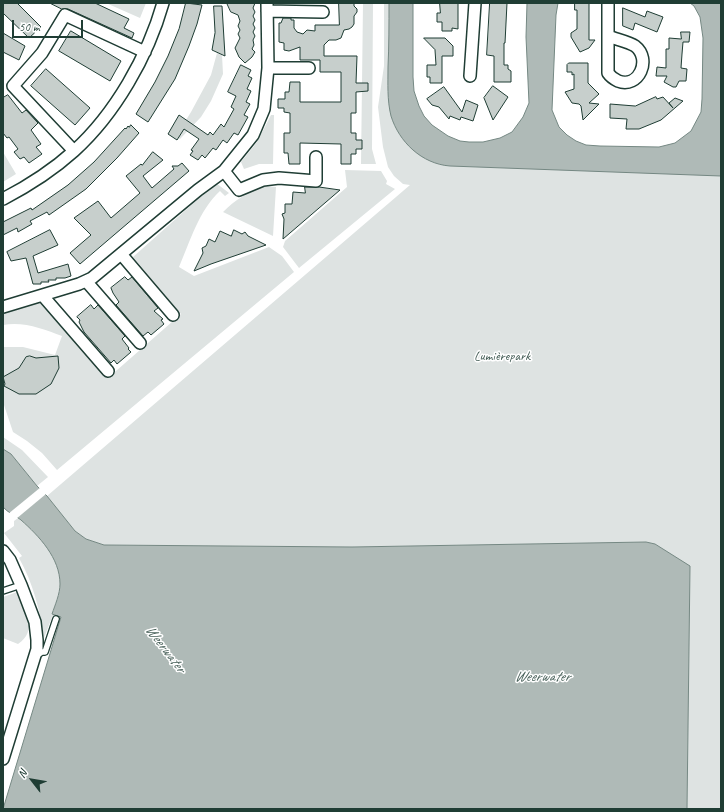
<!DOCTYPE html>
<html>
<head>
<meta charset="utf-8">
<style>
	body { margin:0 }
	#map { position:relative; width:724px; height:812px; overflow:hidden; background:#fff; font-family:Caveat,sans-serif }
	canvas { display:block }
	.frame { position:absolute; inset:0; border:4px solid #1f3d34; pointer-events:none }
	.north { position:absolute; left:12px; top:760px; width:40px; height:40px; -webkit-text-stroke:3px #fff; paint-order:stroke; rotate:301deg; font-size:11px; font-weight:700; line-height:16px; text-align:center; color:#1f3d34 }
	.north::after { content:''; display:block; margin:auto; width:14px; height:18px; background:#1f3d34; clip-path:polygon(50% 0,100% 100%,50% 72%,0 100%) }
	.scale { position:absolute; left:12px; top:20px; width:71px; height:18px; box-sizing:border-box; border:2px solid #1f3d34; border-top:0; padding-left:5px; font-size:12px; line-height:14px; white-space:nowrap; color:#1f3d34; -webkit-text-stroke:3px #fff; paint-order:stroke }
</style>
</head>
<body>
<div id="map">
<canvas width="724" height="812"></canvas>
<div class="frame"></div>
<div class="north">N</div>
<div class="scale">50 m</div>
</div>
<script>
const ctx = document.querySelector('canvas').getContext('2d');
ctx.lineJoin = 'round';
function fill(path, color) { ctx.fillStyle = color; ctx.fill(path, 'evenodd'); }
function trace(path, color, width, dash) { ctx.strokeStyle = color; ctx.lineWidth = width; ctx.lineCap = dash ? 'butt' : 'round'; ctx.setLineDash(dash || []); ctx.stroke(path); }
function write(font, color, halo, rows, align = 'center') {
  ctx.font = font + ' Caveat,sans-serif'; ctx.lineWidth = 3; ctx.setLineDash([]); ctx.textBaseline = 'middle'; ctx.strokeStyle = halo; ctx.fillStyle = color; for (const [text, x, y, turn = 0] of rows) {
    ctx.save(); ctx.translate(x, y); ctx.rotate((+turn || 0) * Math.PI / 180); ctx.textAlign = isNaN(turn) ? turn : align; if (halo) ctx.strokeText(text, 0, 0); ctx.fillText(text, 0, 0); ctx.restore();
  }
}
const green = new Path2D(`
	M 106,3 L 146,3 L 140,18 Z
	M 363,3 L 373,3 L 372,149 L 376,164 L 361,164 Z
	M 384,3 L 389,3 L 390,108 L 392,117 L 402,138 L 721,175 L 721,809 L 687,809 L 690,567 L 655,544 L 646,542 L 352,547 L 104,545 L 86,539 L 75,531 L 47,496 L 410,185 L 403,184 L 394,176 L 388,167 L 383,147 L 378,107 L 384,66 Z
	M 217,53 L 222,55 L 223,74 L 211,101 L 201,117 L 180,139 L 176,136 L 191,112 L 211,75 Z
	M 271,115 L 274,115 L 273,164 L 259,164 L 244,169 L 241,162 L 257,142 Z
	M 3,152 L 16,174 L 3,182 Z
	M 345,170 L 381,171 L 387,181 L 386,184 L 395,189 L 299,268 L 283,247 L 285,241 L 347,187 Z
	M 216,183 L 229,193 L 225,196 L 220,191 C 199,210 190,242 179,267 L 194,276 L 269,247 L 282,256 L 294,272 L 57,470 L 42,453 L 27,441 L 13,432 L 3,402 L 3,347 L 23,347 L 55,355 L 62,336 C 44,329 23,321 3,325 L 3,311 L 40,301 L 108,378 L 181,314 L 133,257 Z
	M 262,186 L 276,187 L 273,236 L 223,212 C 235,200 247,193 262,186 Z
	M 3,437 L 22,450 L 48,477 L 37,486 L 11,454 L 3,449 Z
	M 18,518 C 38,533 60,557 60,584 C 60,594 55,605 52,614 L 61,617 L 61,619 L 55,616 L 52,617 L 44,638 C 40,610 33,583 19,558 L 22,556 L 4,533 L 14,526 L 14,521 Z
	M 17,592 L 20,593 C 26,611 38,631 18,644 L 3,638 L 3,597 Z`);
const water = new Path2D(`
	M 389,3 L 413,3 L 413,77 L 414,91 L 419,106 L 424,116 L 432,125 L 448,136 L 460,141 L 469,142 L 483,142 L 500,138 L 512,132 L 523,117 L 529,103 L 526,37 L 527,3 L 558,3 L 556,15 L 552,110 L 559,127 L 567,135 L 576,141 L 586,145 L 600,146 L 659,147 L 675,143 L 691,131 L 701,112 L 702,99 L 703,38 L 700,17 L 694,6 L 690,3 L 721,3 L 721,176 L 450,166 C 422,164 399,142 391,116 C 387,100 388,83 388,67 C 389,46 389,24 389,3 Z
	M 3,449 L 11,454 L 37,486 L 47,496 L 75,531 L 86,539 L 104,545 L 352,547 L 646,542 L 655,544 L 690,566 L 687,809 L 3,809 L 61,617 L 52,614 C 55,605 60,594 60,584 C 60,558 39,536 21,520 C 15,515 8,513 3,507 Z`);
const pier = new Path2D(`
	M 41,487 L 46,494 L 16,519 L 8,514 Z`);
const building = new Path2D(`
	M 3,3 L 17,3 L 41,27 L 29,38 L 3,13 Z
	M 50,3 L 95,3 L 129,19 L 124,28 L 134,33 L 132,38 L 68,9 L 62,9 Z
	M 186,3 L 202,5 L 197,24 L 189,46 L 175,79 L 148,122 L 136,114 L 155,82 L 168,56 L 179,29 Z
	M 227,3 L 255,3 L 253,8 L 255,12 L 253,16 L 255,20 L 253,24 L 255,28 L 253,32 L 255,36 L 253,40 L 254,45 L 252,49 L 255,52 L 252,57 L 245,63 L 239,57 L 235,48 L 240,38 L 238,34 L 240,30 L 238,26 L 240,21 L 238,15 L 231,12 Z
	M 339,3 L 354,3 L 354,6 L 357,9 L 357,12 L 354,16 L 354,24 L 352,27 L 349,29 L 344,30 L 341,38 L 336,40 L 329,40 L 324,45 L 324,56 L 357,56 L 356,83 L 368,83 L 368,91 L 356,92 L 356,113 L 351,113 L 351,133 L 356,133 L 356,140 L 362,140 L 362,149 L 356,149 L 356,154 L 351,154 L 351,164 L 341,164 L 341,144 L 300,143 L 300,164 L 289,164 L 288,153 L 284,153 L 284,133 L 290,133 L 290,113 L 284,112 L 284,108 L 278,108 L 278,99 L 285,99 L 285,92 L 289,92 L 290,82 L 300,82 L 300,102 L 341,102 L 341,72 L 320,72 L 320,60 L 300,60 L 300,47 L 289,51 L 284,50 L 284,43 L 279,42 L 279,23 L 281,23 L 283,18 L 291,18 L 291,20 L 294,20 L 294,28 L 297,32 L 303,34 L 307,30 L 315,31 L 315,25 L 339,25 Z
	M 440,3 L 458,3 L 458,29 L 452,28 L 452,31 L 442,31 L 442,22 L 437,22 L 437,13 L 440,13 Z
	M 490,3 L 507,3 L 505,43 L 504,43 L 504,65 L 508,65 L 508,69 L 511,71 L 511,82 L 494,82 L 494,56 L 487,55 Z
	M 575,3 L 589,3 L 589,40 L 595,40 L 589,48 L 580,52 L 571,37 L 571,33 L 577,29 L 577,10 L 575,10 Z
	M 214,6 L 222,6 L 225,56 L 212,50 L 215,33 Z
	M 623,8 L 645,17 L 647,11 L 663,17 L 657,32 L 635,23 L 633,30 L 623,26 Z
	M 71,31 L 121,61 L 110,81 L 59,51 Z
	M 681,32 L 690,32 L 689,42 L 683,42 L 682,54 L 681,68 L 687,69 L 686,81 L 679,81 L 676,87 L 673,87 L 664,82 L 667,76 L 656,76 L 657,67 L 666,68 L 666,49 L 669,49 L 669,38 L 681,39 Z
	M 3,33 L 25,46 L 19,60 L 3,52 Z
	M 424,38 L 445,38 L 453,46 L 453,56 L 442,56 L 442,83 L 430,83 L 430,77 L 427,77 L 427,65 L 436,65 L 435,50 Z
	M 569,63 L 588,63 L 588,83 L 599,94 L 589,103 L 599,104 L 583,120 L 581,106 L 579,104 L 572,103 L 565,92 L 574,89 L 574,74 L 572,75 L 572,72 L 567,72 L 567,65 Z
	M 241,65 L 251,70 L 248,76 L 252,78 L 247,89 L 251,91 L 246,102 L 250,104 L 244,115 L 248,117 L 238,135 L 234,133 L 227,143 L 223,140 L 216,150 L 213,148 L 205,158 L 202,155 L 198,160 L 190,155 L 193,151 L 191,150 L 199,139 L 184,129 L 177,140 L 168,134 L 179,115 L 208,135 L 210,132 L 213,135 L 221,124 L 224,127 L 234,109 L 231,107 L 236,96 L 228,92 Z
	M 46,69 L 90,108 L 75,125 L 31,86 Z
	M 493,86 L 508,97 L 493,120 L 484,98 Z
	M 444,87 L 462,112 L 466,100 L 478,105 L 473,121 L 461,117 L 460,120 L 450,116 L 449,119 L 439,107 L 432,105 L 427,99 Z
	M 8,95 L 22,113 L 26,110 L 38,123 L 31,130 L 41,144 L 36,147 L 42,154 L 29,163 L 24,157 L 20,159 L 14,152 L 18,149 L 9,137 L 7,138 L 3,133 L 3,98 Z
	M 656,97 L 657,99 L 663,97 L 673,108 L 669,103 L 675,98 L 683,101 L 661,120 L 639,129 L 626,129 L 627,119 L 610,118 L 610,104 L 635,106 Z
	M 131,125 L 139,133 L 117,158 L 86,189 L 49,215 L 47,212 L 30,221 L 32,224 L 18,232 L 17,228 L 3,235 L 3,222 L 31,208 L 32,210 L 68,185 L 94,162 L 125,128 L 126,129 L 128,126 L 129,127 Z
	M 153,152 L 163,160 L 143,176 L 152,188 L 174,169 L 172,166 L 178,166 L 182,163 L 189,171 L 80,264 L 70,253 L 91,235 L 74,218 L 98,201 L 111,218 L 140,193 L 126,176 L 141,164 L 142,165 Z
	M 305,187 L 319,187 L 340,190 L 283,239 L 284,219 L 282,214 L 285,213 L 285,204 L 292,204 L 293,192 L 305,193 Z
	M 50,230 L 58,245 L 33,256 L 38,273 L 68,264 L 71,276 L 65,278 L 56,278 L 56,280 L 48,280 L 49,282 L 41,282 L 41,284 L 33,284 L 26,258 L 11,261 L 7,252 Z
	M 234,230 L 242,234 L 245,232 L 248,236 L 266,245 L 211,264 L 194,271 L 203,253 L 202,248 L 206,246 L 209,239 L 215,242 L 220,231 L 231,236 Z
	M 125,277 L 128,280 L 132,277 L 158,308 L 154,311 L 163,319 L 161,320 L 164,324 L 151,335 L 148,332 L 143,336 L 116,305 L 119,302 L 113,293 L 111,288 Z
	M 91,305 L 94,309 L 98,305 L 125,336 L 122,339 L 129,348 L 128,349 L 131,352 L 117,364 L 114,360 L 111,363 L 84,332 L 79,322 L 80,320 L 77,317 Z
	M 30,356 L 36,358 L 58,356 L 59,368 L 51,384 L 36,394 L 19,394 L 4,386 L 5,384 L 3,377 L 19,368 L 26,357 Z`);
const lane = new Path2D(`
	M 3,591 L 21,585
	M 36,656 L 42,652 L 45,652 L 56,619`);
const street = new Path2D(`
	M 608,3 L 608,73 C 610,76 614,79 618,81 C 639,89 652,59 635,46 C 629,42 615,39 608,36
	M 267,11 L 323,12
	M 268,68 L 309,68
	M 470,76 L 475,3
	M 74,151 L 13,86 L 42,53 L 65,15 L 145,52
	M 224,171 L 239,190 L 263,180 L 279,178 L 316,181 L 316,157
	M 3,199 C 28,186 53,170 74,151 C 115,114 148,56 163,3
	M 121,254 L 173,315
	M 86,281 L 140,343
	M 43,296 L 108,371
	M 3,307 L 79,284 L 92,278 L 198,190 L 224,171 L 253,135 L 264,109 L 268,68 L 267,3
	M 3,551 L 10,560 L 21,585 L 35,622 L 37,640 L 37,649 L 3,759`);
const parkNames = [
	["Lumièrepark",502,356]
];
const waterNames = [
	["Weerwater",165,649,52],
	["Weerwater",542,677]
];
fill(green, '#dee3e2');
fill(water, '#afbab7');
trace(water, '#758883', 1);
fill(pier, '#fff');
fill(building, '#c7cfcc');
trace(building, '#1f3d34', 1);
trace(lane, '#1f3d34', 8);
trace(street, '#1f3d34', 14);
trace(lane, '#fff', 5.5);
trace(street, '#fff', 11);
write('14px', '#455e57', '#fff', parkNames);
write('italic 15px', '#4a625b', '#fff', waterNames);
</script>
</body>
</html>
